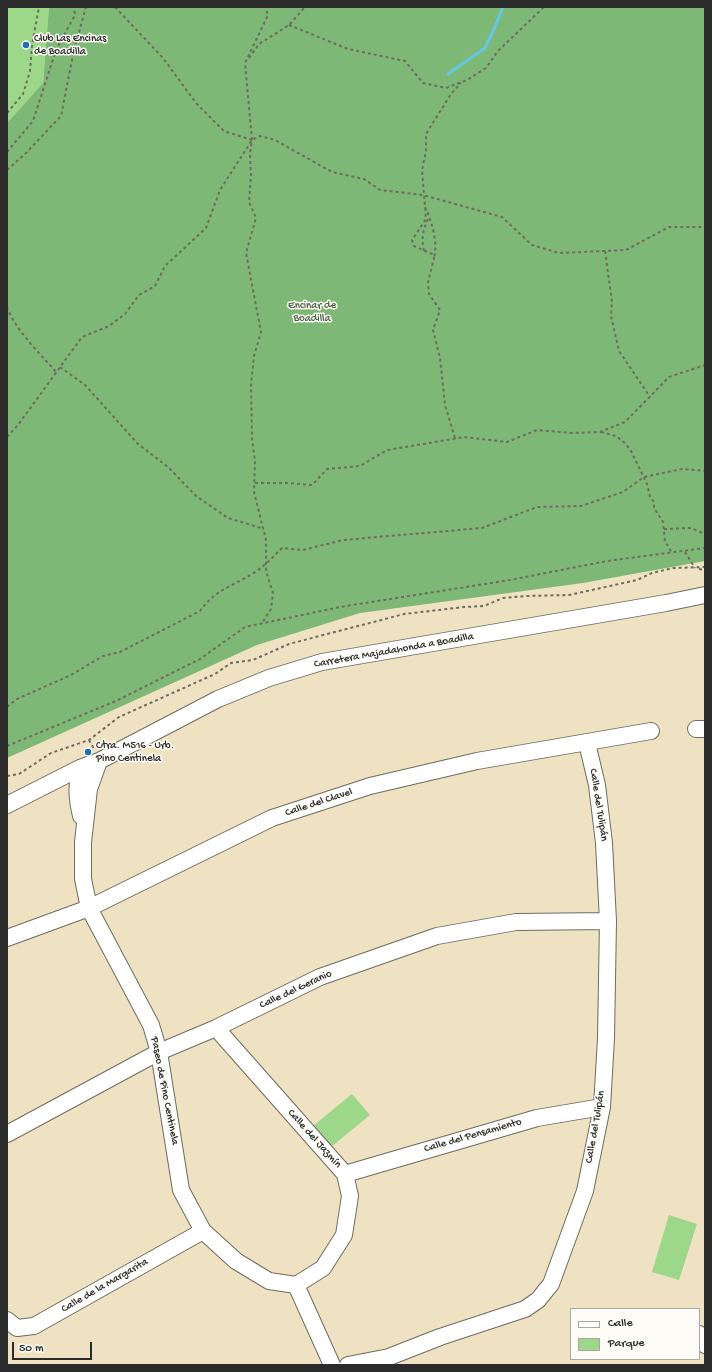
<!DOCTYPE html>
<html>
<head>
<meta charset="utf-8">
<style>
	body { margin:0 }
	#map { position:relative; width:712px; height:1372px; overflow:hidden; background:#eee2c3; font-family:"Gochi Hand",sans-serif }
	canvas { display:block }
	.frame { position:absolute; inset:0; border:8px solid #2b2b2b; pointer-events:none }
	.legend { position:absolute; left:570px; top:1308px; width:130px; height:52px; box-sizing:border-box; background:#fdfcf7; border:1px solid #a9a8a5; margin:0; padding:5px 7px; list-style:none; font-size:12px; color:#2b2b2b }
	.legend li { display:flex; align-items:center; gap:8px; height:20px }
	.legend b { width:20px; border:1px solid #a9a8a5 }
	.scale { position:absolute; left:12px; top:1342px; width:80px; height:18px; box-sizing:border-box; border:2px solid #2b2b2b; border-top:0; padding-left:5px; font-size:12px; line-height:14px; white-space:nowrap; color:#2b2b2b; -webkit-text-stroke:3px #fdfcf7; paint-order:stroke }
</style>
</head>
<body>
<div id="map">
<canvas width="712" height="1372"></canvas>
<div class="frame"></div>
<ul class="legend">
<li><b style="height:5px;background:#fff"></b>Calle</li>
<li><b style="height:11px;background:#9dd78a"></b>Parque</li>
</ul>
<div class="scale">50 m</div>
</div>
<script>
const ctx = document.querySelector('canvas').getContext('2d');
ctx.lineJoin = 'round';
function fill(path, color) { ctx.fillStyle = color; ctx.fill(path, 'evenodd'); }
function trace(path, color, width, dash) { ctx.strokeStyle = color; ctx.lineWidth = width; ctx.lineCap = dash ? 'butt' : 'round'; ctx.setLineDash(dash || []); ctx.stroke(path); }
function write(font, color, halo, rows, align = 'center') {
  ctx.font = font + ' "Gochi Hand",sans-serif'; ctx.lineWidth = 3; ctx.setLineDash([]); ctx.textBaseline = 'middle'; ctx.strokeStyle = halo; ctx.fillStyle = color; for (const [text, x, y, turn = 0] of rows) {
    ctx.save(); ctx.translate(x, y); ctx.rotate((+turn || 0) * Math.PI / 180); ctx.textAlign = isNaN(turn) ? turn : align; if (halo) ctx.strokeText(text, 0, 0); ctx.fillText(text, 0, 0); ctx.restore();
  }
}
const green = new Path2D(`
	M 7,7 L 49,7 L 43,83 L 7,123 Z
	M 352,1094 L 370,1115 L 331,1147 L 313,1126 Z
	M 669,1215 L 697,1224 L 679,1280 L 652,1272 Z`);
const forest = new Path2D(`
	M 49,7 L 705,7 L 705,561 L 583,583 L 360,613 L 257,645 L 7,758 L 7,123 L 43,83 Z`);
const stream = new Path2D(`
	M 448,74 L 485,48 L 495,27 L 503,7`);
const path = new Path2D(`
	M 115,7 L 163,58 L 196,103 L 224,131 L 252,140 L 250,154 L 251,175 L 249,202 L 256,218 L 246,253 L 261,332 L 254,356 L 251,385 L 252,438 L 255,462 L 254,492 L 266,540 L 266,571 L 273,593 L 271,609 L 262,623
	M 289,25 L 348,49 L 405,61 L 423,83 L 446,88 L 467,80 L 486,68 L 498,51 L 544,7
	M 249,58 L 259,44 L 289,25 L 305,7
	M 7,113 L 23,94 L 30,71 L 32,45 L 39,7
	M 252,140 L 245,63 L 268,15 L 265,7
	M 7,152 L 33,121 L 56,50 L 75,15 L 74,7
	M 7,170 L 26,153 L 61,116 L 74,50 L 86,7
	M 425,207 C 432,221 438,243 434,258
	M 424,251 C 421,237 423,230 429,217
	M 605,251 L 612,302 L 611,316 L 619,351 L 650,397
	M 7,307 C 13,327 42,356 56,372
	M 60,367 L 85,385 L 138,444 L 168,467 L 196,496 L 228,518 L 264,529
	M 601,432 L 616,436 L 625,443 L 631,451 L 647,484 L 650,497 L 654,502 L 654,508 L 663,522 L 665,541 L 672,553
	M 7,437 L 18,425 L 82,337 L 109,326 L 125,314 L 139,295 L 155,286 L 165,266 L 206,228 L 220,190 L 252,140 L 260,136 L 275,140 L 332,172 L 364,179 L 380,190 L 423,195 L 502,217 L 532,245 L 559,253 L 626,250 L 669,227 L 705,227
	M 455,438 L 445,405 L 440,358 L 433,330 L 440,310 L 429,294 L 428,282 L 434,258 L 432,254 L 414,246 L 412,240 L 426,219 L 422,170 L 426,151 L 426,134 L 451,94 L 461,83
	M 255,483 L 287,483 L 312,485 L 327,469 L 360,466 L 387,450 L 464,437 L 507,442 L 537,430 L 572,433 L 600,432 L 625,422 L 669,377 L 705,365
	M 664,529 L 691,528 L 705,534
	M 685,552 L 695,568
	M 699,569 L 705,570
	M 7,707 L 17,699 L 71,675 L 103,656 L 120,652 L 200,611 C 216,589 231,587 252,574 C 264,567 273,557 282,548 L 303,550 L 343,540 L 482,528 L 537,507 L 581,506 L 623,492 L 644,477 L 682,469 L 705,471
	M 89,740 L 94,749
	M 7,746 L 116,701 L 200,659 L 245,627 L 340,607 L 510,580 L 607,561 L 705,548
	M 7,776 L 19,774 L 51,753 L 89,740 L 119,717 L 215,674 L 231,663 L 253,660 L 289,644 L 404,614 L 464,607 L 484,606 L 503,598 L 525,596 L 569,595 L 637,580 L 652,573 L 673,568 L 705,567`);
const minor = new Path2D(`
	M 696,729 L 705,729
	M 99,761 L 89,789 L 83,842 L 83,879 L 89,908 L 151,1025 L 159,1052 L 181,1190 L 203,1231 L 236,1261 L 269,1281 L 296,1285
	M 80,768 C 76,786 77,799 81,816
	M 7,805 L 80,768 L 99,761 L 218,699 L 269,678 L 322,662 L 666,603 L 705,595
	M 7,938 L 89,908 L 272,818 L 370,786 L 477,761 L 651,731
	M 216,1028 L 345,1174 L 350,1196 L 344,1235 L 323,1268 L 296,1285 L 332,1365
	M 7,1134 L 159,1052 L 216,1028 L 320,977 L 437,936 L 516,922 L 608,921
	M 345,1174 L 537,1118 L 602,1107
	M 7,1320 L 17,1328 L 34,1326 L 203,1231
	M 699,1334 L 705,1345
	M 348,1365 L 389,1357 L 440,1337 L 525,1309 L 538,1300 L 551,1284 L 585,1191 L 602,1107 L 606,1038 L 608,921 L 604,843 L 597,785 L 587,743`);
const markers = [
	[26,45,4,"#1f6fb2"],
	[88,752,4,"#1f6fb2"]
];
const poiNames = [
	["Club Las Encinas",34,39],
	["de Boadilla",34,52],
	["Ctra. M516 - Urb.",96,746],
	["Pino Centinela",96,759]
];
const parkNames = [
	["Encinar de",312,306],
	["Boadilla",312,319]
];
const streetNames = [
	["Carretera Majadahonda a Boadilla",394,651,-10],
	["Calle del Clavel",319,803,-18],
	["Calle del Tulipán",598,805,81],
	["Calle del Geranio",296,990,-25],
	["Paseo de Pino Centinela",164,1091,79],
	["Calle del Tulipán",596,1127,-80],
	["Calle del Pensamiento",473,1136,-16],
	["Calle del Jazmín",314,1139,48],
	["Calle de la Margarita",105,1286,-30]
];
fill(green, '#9dd78a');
fill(forest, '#7eb876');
trace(stream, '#65c7e3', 3);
trace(minor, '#6f6b60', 18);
trace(path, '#6f6b60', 2, [3, 3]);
trace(minor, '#fff', 16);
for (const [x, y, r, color] of markers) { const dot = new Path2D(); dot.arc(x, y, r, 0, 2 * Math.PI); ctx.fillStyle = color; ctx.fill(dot); trace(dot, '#fdfcf7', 1.5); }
write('11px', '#2b2b2b', '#fdfcf7', poiNames, 'left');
write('11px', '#4d5f48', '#fdfcf7', parkNames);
write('11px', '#2b2b2b', '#fdfcf7', streetNames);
</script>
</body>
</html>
